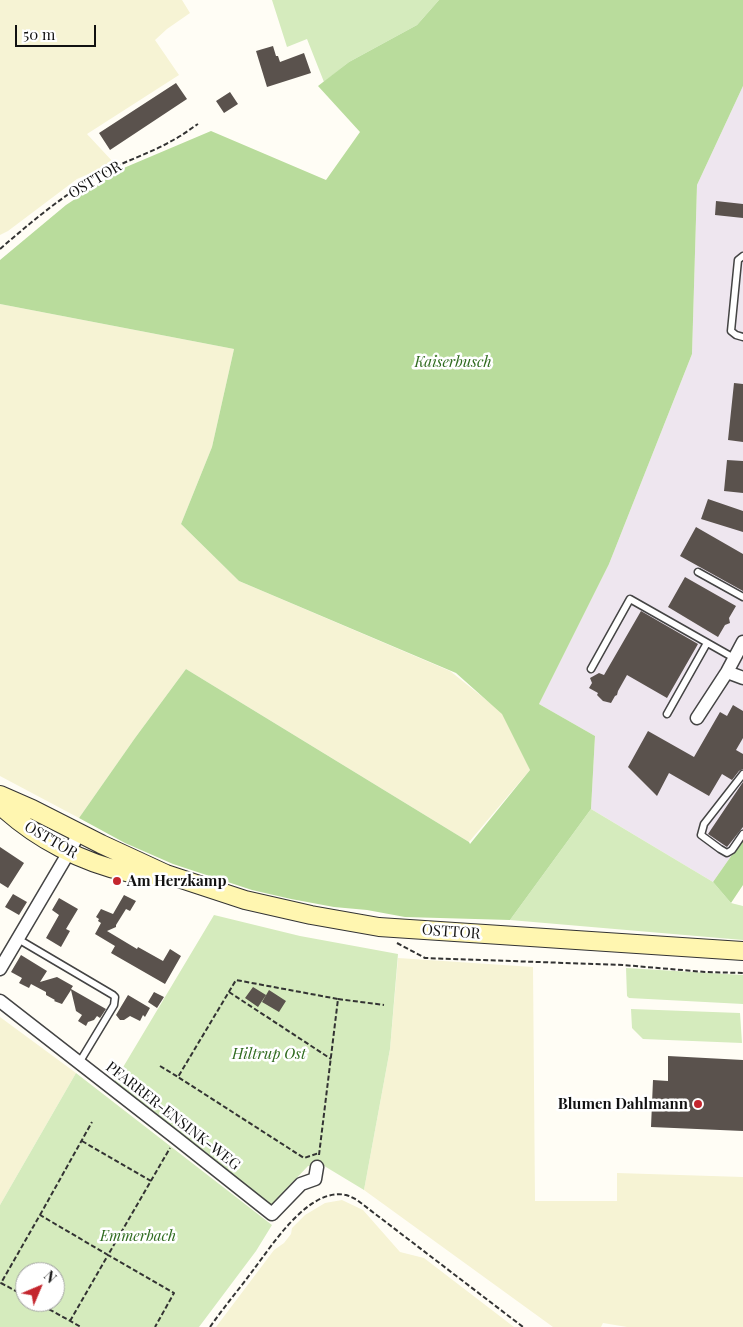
<!DOCTYPE html>
<html>
<head>
<meta charset="utf-8">
<style>
	body { margin:0 }
	#map { position:relative; width:743px; height:1327px; overflow:hidden; background:#fffdf5; font-family:"Playfair Display",serif }
	canvas { display:block }
	.north { position:absolute; left:15px; top:1262px; width:50px; height:50px; box-sizing:border-box; background:#fff; border:1px solid #a0a0a0; border-radius:50%; rotate:45deg; font-size:14px; font-weight:700; line-height:20px; text-align:center; color:#111 }
	.north::after { content:''; display:block; margin:auto; width:18px; height:22px; background:#c4262e; clip-path:polygon(50% 0,100% 100%,50% 72%,0 100%) }
	.scale { position:absolute; left:15px; top:25px; width:81px; height:22px; box-sizing:border-box; border:2px solid #111; border-top:0; padding-left:6px; font-size:15px; line-height:18px; white-space:nowrap; color:#111; -webkit-text-stroke:4px #fff; paint-order:stroke }
</style>
</head>
<body>
<div id="map">
<canvas width="743" height="1327"></canvas>
<div class="north">N</div>
<div class="scale">50 m</div>
</div>
<script>
const ctx = document.querySelector('canvas').getContext('2d');
ctx.lineJoin = 'round';
function fill(path, color) { ctx.fillStyle = color; ctx.fill(path, 'evenodd'); }
function trace(path, color, width, dash) { ctx.strokeStyle = color; ctx.lineWidth = width; ctx.lineCap = dash ? 'butt' : 'round'; ctx.setLineDash(dash || []); ctx.stroke(path); }
function write(font, color, halo, rows, align = 'center') {
  ctx.font = font + ' "Playfair Display",serif'; ctx.lineWidth = 5; ctx.setLineDash([]); ctx.textBaseline = 'middle'; ctx.strokeStyle = halo; ctx.fillStyle = color; for (const [text, x, y, turn = 0] of rows) {
    ctx.save(); ctx.translate(x, y); ctx.rotate((+turn || 0) * Math.PI / 180); ctx.textAlign = isNaN(turn) ? turn : align; if (halo) ctx.strokeText(text, 0, 0); ctx.fillText(text, 0, 0); ctx.restore();
  }
}
const industrial = new Path2D(`
	M 743,86 L 743,839 L 713,882 L 591,809 L 595,736 L 539,704 L 609,564 L 692,354 L 697,185 Z`);
const farmland = new Path2D(`
	M 0,0 L 182,0 L 190,13 L 167,29 L 155,40 L 179,75 L 87,134 L 114,163 L 77,179 L 8,231 L 0,235 Z
	M 0,304 L 234,349 L 212,447 L 181,524 L 239,581 L 450,671 L 504,714 L 530,770 L 469,842 L 186,669 L 135,738 L 79,818 L 0,776 Z
	M 398,958 L 533,967 L 535,1201 L 617,1201 L 617,1173 L 743,1177 L 743,1327 L 627,1327 L 603,1323 L 601,1327 L 553,1327 L 364,1190 L 390,1049 Z
	M 0,1017 L 76,1073 L 0,1205 Z
	M 342,1200 L 363,1210 L 400,1252 L 424,1258 L 514,1327 L 216,1327 L 274,1250 L 284,1243 L 291,1234 L 292,1228 L 305,1215 L 325,1203 Z`);
const green = new Path2D(`
	M 272,0 L 439,0 L 417,25 L 349,62 L 324,82 L 307,39 L 287,47 Z
	M 591,809 L 713,882 L 731,903 L 743,906 L 743,940 L 510,920 Z
	M 214,915 L 300,936 L 398,954 L 390,1049 L 364,1190 L 321,1164 L 308,1166 L 270,1206 L 113,1084 Z
	M 626,968 L 743,975 L 743,1004 L 629,998 L 627,996 Z
	M 631,1009 L 740,1013 L 742,1043 L 643,1039 L 632,1028 Z
	M 76,1073 L 272,1225 L 256,1251 L 199,1327 L 0,1327 L 0,1205 ZM 25,1272 L 55,1272 L 55,1302 L 25,1302 Z`);
const forest = new Path2D(`
	M 439,0 L 743,0 L 743,86 L 697,185 L 692,354 L 609,564 L 539,704 L 595,736 L 591,809 L 510,920 L 405,917 L 367,910 L 334,907 L 291,899 L 252,890 L 173,864 L 125,843 L 79,818 L 135,738 L 186,669 L 469,842 L 470,844 L 530,770 L 502,714 L 456,673 L 239,581 L 181,524 L 212,447 L 234,349 L 0,304 L 0,260 L 66,205 L 119,170 L 211,131 L 326,180 L 360,132 L 318,86 L 349,62 L 417,25 Z
	M 743,839 L 743,885 L 731,903 L 713,882 Z`);
const building = new Path2D(`
	M 273,46 L 276,56 L 278,56 L 280,62 L 304,53 L 311,73 L 267,87 L 256,51 Z
	M 176,83 L 187,99 L 110,150 L 99,133 Z
	M 230,92 L 238,104 L 224,113 L 216,101 Z
	M 716,201 L 743,204 L 743,218 L 715,215 Z
	M 734,383 L 743,384 L 743,442 L 728,440 Z
	M 727,460 L 743,461 L 743,493 L 724,491 Z
	M 708,499 L 743,511 L 743,532 L 701,519 Z
	M 696,527 L 743,554 L 743,591 L 680,556 Z
	M 685,577 L 736,606 L 729,618 L 730,623 L 725,625 L 718,637 L 668,607 Z
	M 641,611 L 698,644 L 667,698 L 627,675 L 618,691 L 617,695 L 615,696 L 611,703 L 603,701 L 597,695 L 598,693 L 589,688 L 592,683 L 590,678 L 599,673 L 604,675 Z
	M 733,705 L 743,711 L 743,738 L 736,750 L 743,754 L 743,769 L 739,771 L 732,780 L 722,774 L 709,796 L 669,773 L 657,796 L 628,767 L 648,731 L 694,757 L 720,712 L 727,716 Z
	M 743,782 L 743,827 L 727,847 L 708,834 Z
	M 0,847 L 24,863 L 8,888 L 0,883 Z
	M 13,894 L 27,902 L 19,915 L 5,907 Z
	M 124,895 L 136,901 L 130,911 L 126,909 L 116,925 L 116,927 L 107,931 L 137,949 L 138,947 L 163,961 L 170,949 L 181,956 L 165,984 L 111,953 L 115,946 L 95,934 L 101,923 L 98,921 L 99,919 L 96,917 L 101,909 L 113,914 Z
	M 59,898 L 78,909 L 66,929 L 70,931 L 61,947 L 46,938 L 59,915 L 52,910 Z
	M 21,955 L 47,971 L 40,982 L 57,977 L 73,986 L 71,989 L 106,1009 L 100,1018 L 97,1016 L 94,1020 L 88,1022 L 86,1026 L 78,1021 L 82,1015 L 76,1011 L 71,990 L 62,1004 L 54,1001 L 55,1000 L 46,995 L 46,992 L 31,984 L 29,988 L 19,983 L 22,978 L 11,972 Z
	M 253,987 L 266,995 L 258,1007 L 245,998 Z
	M 269,990 L 286,1001 L 279,1012 L 262,1002 Z
	M 154,992 L 164,997 L 157,1008 L 148,1002 Z
	M 128,995 L 150,1008 L 145,1017 L 143,1015 L 140,1021 L 130,1016 L 124,1020 L 120,1020 L 116,1015 Z
	M 668,1056 L 743,1060 L 743,1131 L 651,1127 L 653,1080 L 668,1081 Z`);
const path = new Path2D(`
	M 0,249 C 30,223 61,197 95,177 C 121,162 150,154 175,139 C 183,135 190,129 198,124
	M 397,943 L 425,958 L 623,965 L 705,972 L 743,973
	M 229,992 L 331,1059
	M 338,999 L 384,1005
	M 160,1066 L 178,1077
	M 82,1141 L 151,1181
	M 319,1155 L 338,999 L 236,980 L 178,1077 L 304,1158 L 319,1153
	M 40,1215 L 92,1122
	M 25,1296 L 1,1283 L 40,1215 L 108,1255 L 170,1148
	M 36,1302 L 81,1327
	M 70,1321 L 108,1255 L 174,1293 L 155,1327
	M 210,1327 C 224,1307 240,1288 254,1269 C 273,1244 309,1187 346,1195 C 350,1196 353,1198 357,1200 L 523,1327`);
const lane = new Path2D(`
	M 743,256 L 738,260 L 731,331 L 736,335 L 743,337
	M 698,572 L 743,597
	M 591,669 L 630,599 L 734,658
	M 667,714 L 707,643
	M 743,774 L 704,824 L 701,835 L 720,849 L 727,853 L 732,850 L 743,834
	M 18,939 L 113,995 L 115,997 L 114,1005 L 79,1063`);
const street = new Path2D(`
	M 727,672 L 743,678
	M 697,718 L 727,672 L 743,642
	M 0,969 L 69,852 L 79,833
	M 0,1001 L 176,1138 L 272,1214 L 301,1184 L 315,1179 L 317,1167`);
const secondary = new Path2D(`
	M 0,795 L 32,809 L 101,844 L 166,874 L 245,900 L 311,915 L 379,927 L 743,951
	M 0,805 C 35,838 82,863 130,873 C 140,875 150,878 161,875`);
const markers = [
	[117,881,5,"#c4262e"],
	[698,1104,5,"#c4262e"]
];
const streetNames = [
	["OSTTOR",95,180,-31],
	["OSTTOR",51,840,30],
	["OSTTOR",451,932,4],
	["PFARRER-ENSINK-WEG",173,1116,38]
];
const parkNames = [
	["Kaiserbusch",453,362],
	["Hiltrup Ost",269,1054],
	["Emmerbach",138,1236]
];
const poiNames = [
	["Am Herzkamp",127,881],
	["Blumen Dahlmann",688,1104,"right"]
];
fill(industrial, '#eee6ef');
fill(farmland, '#f6f3d4');
fill(green, '#d5ebbd');
fill(forest, '#b9dc9c');
fill(building, '#5a524d');
trace(lane, '#444', 9);
trace(street, '#444', 15);
trace(secondary, '#333', 20);
trace(path, '#333', 2, [5, 2.5]);
trace(lane, '#fff', 6);
trace(street, '#fff', 12);
trace(secondary, '#fff6b0', 18);
for (const [x, y, r, color] of markers) { const dot = new Path2D(); dot.arc(x, y, r, 0, 2 * Math.PI); ctx.fillStyle = color; ctx.fill(dot); trace(dot, '#fff', 2); }
write('15px', '#111', '#fff', streetNames);
write('italic 15px', '#2f6b1f', '#fff', parkNames);
write('bold 15px', '#111', '#fff', poiNames, 'left');
</script>
</body>
</html>
